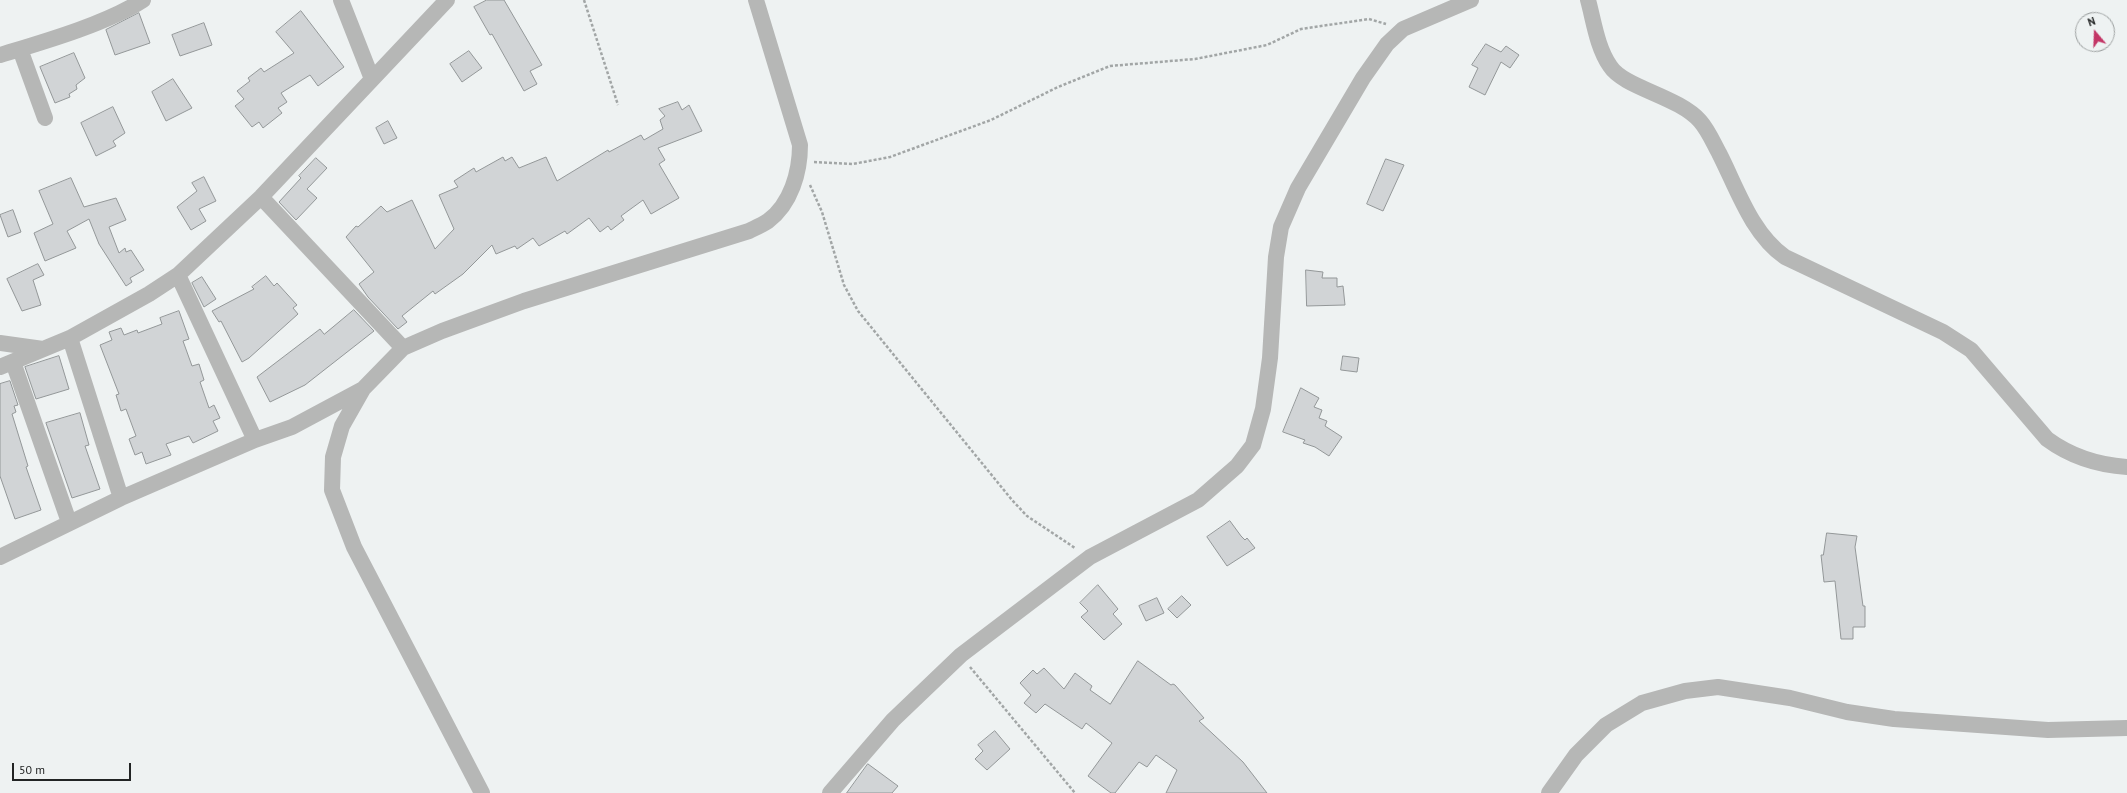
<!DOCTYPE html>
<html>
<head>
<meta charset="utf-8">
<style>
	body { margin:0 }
	#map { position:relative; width:2127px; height:793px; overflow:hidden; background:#eef2f2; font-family:"PT Sans",sans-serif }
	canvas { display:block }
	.north { position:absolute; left:2075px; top:12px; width:40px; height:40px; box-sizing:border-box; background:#eef2f2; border:1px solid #9ca0a0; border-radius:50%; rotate:341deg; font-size:11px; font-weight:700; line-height:16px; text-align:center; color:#222424 }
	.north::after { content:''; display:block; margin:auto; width:14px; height:18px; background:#c33666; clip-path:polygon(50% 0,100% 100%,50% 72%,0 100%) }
	.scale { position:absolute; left:12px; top:763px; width:119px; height:18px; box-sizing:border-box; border:2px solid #222424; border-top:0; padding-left:5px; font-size:12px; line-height:14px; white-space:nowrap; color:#222424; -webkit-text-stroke:3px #eef2f2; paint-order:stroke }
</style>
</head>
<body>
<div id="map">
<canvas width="2127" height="793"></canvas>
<div class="north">N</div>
<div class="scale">50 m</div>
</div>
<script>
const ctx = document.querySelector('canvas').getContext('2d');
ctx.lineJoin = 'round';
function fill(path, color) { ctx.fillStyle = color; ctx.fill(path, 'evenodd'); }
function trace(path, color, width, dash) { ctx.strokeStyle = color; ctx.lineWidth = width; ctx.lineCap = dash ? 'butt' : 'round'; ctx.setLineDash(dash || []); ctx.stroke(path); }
const building = new Path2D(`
	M 487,0 L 504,0 L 542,65 L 530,71 L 537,84 L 524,91 L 492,34 L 490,35 L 474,7 Z
	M 301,11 L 344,67 L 318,86 L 310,75 L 281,93 L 287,102 L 278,108 L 282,113 L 263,128 L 259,122 L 252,127 L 235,106 L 244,99 L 237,91 L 250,81 L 248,78 L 261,68 L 264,72 L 294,53 L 276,32 Z
	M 139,13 L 150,43 L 115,55 L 106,30 Z
	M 204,23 L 212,45 L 180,56 L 172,35 Z
	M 1486,44 L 1501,52 L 1506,46 L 1519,55 L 1510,68 L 1501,62 L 1485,95 L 1469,87 L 1478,68 L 1472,65 Z
	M 469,51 L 482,68 L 462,82 L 450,64 Z
	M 74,53 L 85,78 L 76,85 L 77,89 L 69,94 L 70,97 L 55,103 L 40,67 Z
	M 173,79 L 192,108 L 166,121 L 152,92 Z
	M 678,102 L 682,110 L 689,105 L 702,131 L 658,148 L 665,160 L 659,164 L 679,198 L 651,214 L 643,200 L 621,216 L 624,220 L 611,230 L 608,226 L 600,232 L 589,218 L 567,234 L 565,231 L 539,246 L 533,238 L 517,249 L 515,246 L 496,254 L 492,245 L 463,274 L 435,294 L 433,291 L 402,316 L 407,322 L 398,329 L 368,297 L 359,284 L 374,272 L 346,237 L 356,226 L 358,227 L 381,206 L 387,212 L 412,200 L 435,249 L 454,229 L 439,195 L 458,187 L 454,181 L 474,168 L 476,172 L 503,157 L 505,161 L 512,157 L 519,168 L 546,157 L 557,181 L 608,150 L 609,152 L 641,135 L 644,140 L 663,129 L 660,120 L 665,116 L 659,109 Z
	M 113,107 L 125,133 L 113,141 L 116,146 L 96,156 L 81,123 Z
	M 388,121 L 397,138 L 384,144 L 376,128 Z
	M 316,158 L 327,168 L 307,189 L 317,198 L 296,220 L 279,202 L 301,178 L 299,176 Z
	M 1386,159 L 1404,165 L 1383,211 L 1367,204 Z
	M 204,177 L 216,201 L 199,209 L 206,221 L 191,230 L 177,207 L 197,191 L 192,183 Z
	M 71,178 L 84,207 L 116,198 L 126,220 L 109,227 L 119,253 L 125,248 L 126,252 L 131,250 L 144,270 L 130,278 L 132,282 L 126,286 L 99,244 L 89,219 L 67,231 L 76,248 L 45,261 L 34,233 L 53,224 L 39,191 Z
	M 13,210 L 21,232 L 8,237 L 0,215 Z
	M 38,264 L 44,275 L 33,280 L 41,305 L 22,311 L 7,279 Z
	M 1306,270 L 1323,272 L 1322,278 L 1337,278 L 1337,287 L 1343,286 L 1345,305 L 1307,306 Z
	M 266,276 L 274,286 L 277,283 L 297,305 L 293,308 L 298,314 L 249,358 L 242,362 L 221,321 L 219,322 L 212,311 L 254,289 L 252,287 Z
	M 202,277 L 216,299 L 204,307 L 192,283 Z
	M 354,310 L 374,331 L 305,385 L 270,402 L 257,377 L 320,329 L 324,334 Z
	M 179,311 L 189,339 L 183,341 L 192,366 L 199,364 L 204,380 L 200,382 L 209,408 L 214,405 L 220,418 L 213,421 L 218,431 L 193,443 L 189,436 L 166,444 L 171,455 L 146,464 L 142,452 L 135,455 L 129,439 L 136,436 L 126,409 L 121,411 L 116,395 L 119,394 L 100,345 L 112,340 L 109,332 L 121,328 L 124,335 L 137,330 L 138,333 L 162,324 L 160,318 Z
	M 59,356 L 69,389 L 36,399 L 25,367 Z
	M 1343,356 L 1359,358 L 1357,372 L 1341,370 Z
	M 10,381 L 18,405 L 14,406 L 16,412 L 12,414 L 28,466 L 26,467 L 41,510 L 15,519 L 0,476 L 0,384 Z
	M 1301,388 L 1319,398 L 1314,407 L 1322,410 L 1319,418 L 1327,421 L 1325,426 L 1342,437 L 1329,456 L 1315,447 L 1303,443 L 1305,440 L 1283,432 Z
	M 80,413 L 89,445 L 85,446 L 100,489 L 72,498 L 46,423 Z
	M 1230,521 L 1241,536 L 1245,540 L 1247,538 L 1255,548 L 1227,566 L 1207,537 Z
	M 1827,533 L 1857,536 L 1855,547 L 1863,606 L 1865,606 L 1865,627 L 1853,627 L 1853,639 L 1841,639 L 1835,581 L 1824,582 L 1821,555 L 1823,555 Z
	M 1098,585 L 1118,609 L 1113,614 L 1122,624 L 1104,640 L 1081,617 L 1088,611 L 1080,603 Z
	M 1182,596 L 1191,605 L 1177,618 L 1168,609 Z
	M 1157,598 L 1164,613 L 1146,621 L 1139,606 Z
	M 1138,661 L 1171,685 L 1173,684 L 1175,685 L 1204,718 L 1199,721 L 1243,762 L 1267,793 L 1166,793 L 1177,770 L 1156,755 L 1147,767 L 1139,762 L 1115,793 L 1111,793 L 1088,776 L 1112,743 L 1086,723 L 1082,729 L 1045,704 L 1036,713 L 1024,703 L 1031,695 L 1020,683 L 1033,670 L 1037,674 L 1044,668 L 1064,689 L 1075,673 L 1092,686 L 1090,690 L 1110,704 Z
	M 995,731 L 1010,749 L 987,770 L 975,759 L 983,751 L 978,745 Z
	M 868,764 L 898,786 L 892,793 L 847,793 Z`);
const path = new Path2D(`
	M 584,0 L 618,105
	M 814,162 L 853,164 L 890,157 L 991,120 L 1058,87 L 1110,66 L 1195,59 L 1267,45 L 1301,29 L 1369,19 L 1386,24
	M 810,185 L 822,212 L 844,285 L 858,311 L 1012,500 L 1027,516 L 1075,548
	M 970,667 L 1075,793`);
const minor = new Path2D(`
	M 341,0 L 372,79
	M 1588,0 C 1594,22 1597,47 1610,66 C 1624,88 1678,96 1700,121 C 1708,130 1713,142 1719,153 C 1737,188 1751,233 1785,257 L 1943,332 L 1971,350 L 2047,439 C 2070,456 2098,465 2127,467
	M 20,49 L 45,118
	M 0,55 C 43,42 106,24 143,0
	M 261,197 L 403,348
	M 178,275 L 255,440
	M 70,338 L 121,498
	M 0,343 L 43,349
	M 13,362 L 69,522
	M 0,367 L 70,338 L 149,294 L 178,275 L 261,197 L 447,0
	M 0,557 L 121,498 L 255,440 L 292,427 L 363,389
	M 482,793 L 354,547 L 332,490 L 333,457 L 342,426 L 363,389 L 403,348 L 442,331 L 524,301 L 749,231 C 755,228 762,225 768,221 C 791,204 800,172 800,145 L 756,0
	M 830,793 L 893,720 L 961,655 L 1090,557 L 1198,500 L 1237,466 L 1253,445 L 1263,409 L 1270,358 L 1276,257 L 1281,227 L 1298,188 L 1363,78 L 1387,44 L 1403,29 L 1471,0
	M 1549,793 L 1576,755 L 1606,725 L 1642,703 L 1685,691 L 1718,687 L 1790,698 L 1847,712 L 1894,719 L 2048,730 L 2127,728`);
fill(building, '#d1d4d6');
trace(building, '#939798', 1);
trace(path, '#a2a6a6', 2.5, [3, 2]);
trace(minor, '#b6b7b6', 16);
</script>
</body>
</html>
